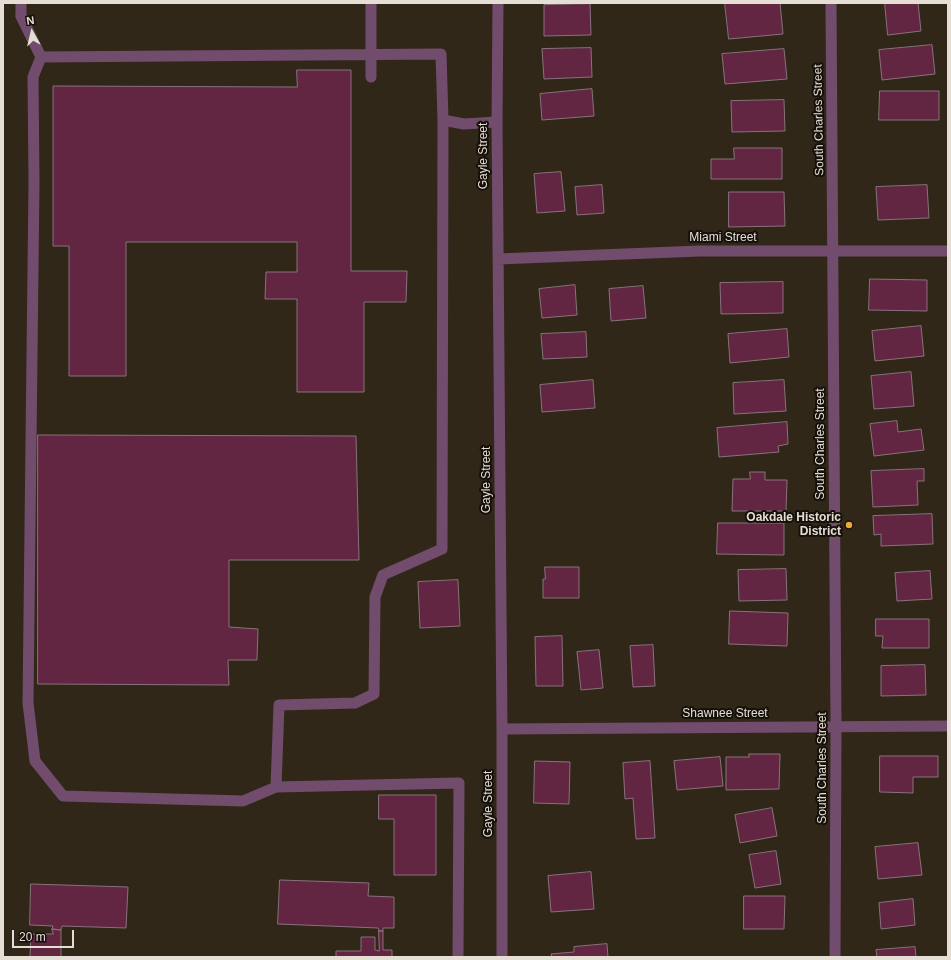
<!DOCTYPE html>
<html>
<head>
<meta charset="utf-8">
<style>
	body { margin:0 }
	#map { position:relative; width:951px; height:960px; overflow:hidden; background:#312719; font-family:Helvetica,sans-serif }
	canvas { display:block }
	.frame { position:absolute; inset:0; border:4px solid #e5ded5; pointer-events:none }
	.north { position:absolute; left:12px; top:12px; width:40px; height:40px; -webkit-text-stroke:3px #15110a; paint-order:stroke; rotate:352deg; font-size:11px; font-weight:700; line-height:16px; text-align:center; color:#e5ded5 }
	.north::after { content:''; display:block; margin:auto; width:14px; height:18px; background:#e5ded5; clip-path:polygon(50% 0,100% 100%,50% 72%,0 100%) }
	.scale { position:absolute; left:12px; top:930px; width:62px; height:18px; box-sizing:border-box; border:2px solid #e5ded5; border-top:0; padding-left:5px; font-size:12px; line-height:14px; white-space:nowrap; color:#e5ded5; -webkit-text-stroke:3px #15110a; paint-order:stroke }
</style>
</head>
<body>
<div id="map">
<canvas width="951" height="960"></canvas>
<div class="frame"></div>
<div class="north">N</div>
<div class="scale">20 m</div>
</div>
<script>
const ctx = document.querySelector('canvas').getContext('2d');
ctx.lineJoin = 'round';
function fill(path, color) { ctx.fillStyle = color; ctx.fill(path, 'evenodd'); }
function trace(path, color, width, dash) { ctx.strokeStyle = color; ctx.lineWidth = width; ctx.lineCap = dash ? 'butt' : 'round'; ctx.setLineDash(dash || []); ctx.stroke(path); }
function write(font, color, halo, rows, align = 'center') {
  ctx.font = font + ' Helvetica,sans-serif'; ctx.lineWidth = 4; ctx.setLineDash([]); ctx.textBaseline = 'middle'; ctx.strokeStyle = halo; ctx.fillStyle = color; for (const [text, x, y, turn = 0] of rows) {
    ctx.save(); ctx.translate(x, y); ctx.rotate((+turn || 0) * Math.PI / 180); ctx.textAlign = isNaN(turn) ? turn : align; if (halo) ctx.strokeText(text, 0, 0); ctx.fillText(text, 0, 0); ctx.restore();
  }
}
const building = new Path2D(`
	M 725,3 L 780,3 L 783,34 L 729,39 Z
	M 885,3 L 918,3 L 921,31 L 888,35 Z
	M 590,4 L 591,35 L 544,36 L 544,5 Z
	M 932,45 L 935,74 L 882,80 L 879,50 Z
	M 591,48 L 592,77 L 544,79 L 542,49 Z
	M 784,49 L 787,79 L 725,84 L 722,54 Z
	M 297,70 L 351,70 L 351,271 L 407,271 L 406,302 L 364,302 L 364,392 L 297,392 L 297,299 L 265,299 L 266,272 L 297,272 L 297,242 L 126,242 L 126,376 L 69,376 L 69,246 L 53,246 L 53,86 L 297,87 Z
	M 592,89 L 594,116 L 542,120 L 540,94 Z
	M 880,91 L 939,91 L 939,120 L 879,120 Z
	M 784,100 L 785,131 L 732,132 L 731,101 Z
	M 734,148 L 782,148 L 782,179 L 711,179 L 711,159 L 734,159 Z
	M 561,172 L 565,211 L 537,213 L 534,174 Z
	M 602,185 L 604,213 L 577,215 L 575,187 Z
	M 927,185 L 929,218 L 878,220 L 876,187 Z
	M 729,192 L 784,192 L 785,226 L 729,227 Z
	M 870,279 L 927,280 L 927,311 L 869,310 Z
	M 783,282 L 783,313 L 721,314 L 720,283 Z
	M 575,285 L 577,315 L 542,318 L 539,289 Z
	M 643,286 L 646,318 L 611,321 L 609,289 Z
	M 921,326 L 924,356 L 875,361 L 872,331 Z
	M 787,329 L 789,357 L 730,363 L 728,334 Z
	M 586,332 L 587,357 L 543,359 L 541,334 Z
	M 911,372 L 914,406 L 874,409 L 871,376 Z
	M 593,380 L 595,408 L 542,412 L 540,385 Z
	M 784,380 L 786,411 L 734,414 L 733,383 Z
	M 897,421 L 898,432 L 921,429 L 924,450 L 874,456 L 870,424 Z
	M 787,422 L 788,444 L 778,446 L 779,452 L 719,457 L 717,428 Z
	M 38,435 L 356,436 L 359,560 L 229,560 L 229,627 L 258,629 L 257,660 L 228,660 L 229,685 L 38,684 Z
	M 924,469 L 924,481 L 917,481 L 918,505 L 873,507 L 871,471 Z
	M 750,472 L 765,472 L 765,480 L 787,480 L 786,511 L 732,511 L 733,479 L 750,479 Z
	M 932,514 L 933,544 L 881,546 L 881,534 L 874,535 L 873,516 Z
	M 718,523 L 784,523 L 784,555 L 717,554 Z
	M 545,567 L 579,567 L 579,598 L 543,598 L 543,579 L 545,579 Z
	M 786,569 L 787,600 L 739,601 L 738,570 Z
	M 930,571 L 932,599 L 897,601 L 895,573 Z
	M 458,580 L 460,626 L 420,628 L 418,582 Z
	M 730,611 L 788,613 L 787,646 L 729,644 Z
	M 876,619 L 929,619 L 929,648 L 882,648 L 883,636 L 876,636 Z
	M 562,636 L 563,686 L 536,686 L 535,637 Z
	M 653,645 L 655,686 L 633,687 L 630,646 Z
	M 599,650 L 603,688 L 581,690 L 577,652 Z
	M 925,665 L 926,695 L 881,696 L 881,666 Z
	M 749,754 L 780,754 L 779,789 L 726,790 L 726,757 L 749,757 Z
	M 880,756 L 938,756 L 938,777 L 913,777 L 913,793 L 880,792 Z
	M 720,757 L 723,786 L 677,790 L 674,761 Z
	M 535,761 L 570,762 L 569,804 L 534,803 Z
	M 650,761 L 655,838 L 636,839 L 633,798 L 625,799 L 623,763 Z
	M 379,795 L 436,795 L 436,875 L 394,875 L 394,819 L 379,819 Z
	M 772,808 L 777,836 L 740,843 L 735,815 Z
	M 918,843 L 922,875 L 878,879 L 875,847 Z
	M 776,851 L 781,884 L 755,888 L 749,855 Z
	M 591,872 L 594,909 L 551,912 L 548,876 Z
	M 280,880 L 369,883 L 368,896 L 394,897 L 394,928 L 383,928 L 383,931 L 379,931 L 378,928 L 278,924 Z
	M 31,884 L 128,887 L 126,928 L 62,926 L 61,930 L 52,929 L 53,926 L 30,925 Z
	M 744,896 L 785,896 L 784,929 L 744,929 Z
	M 913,899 L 915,925 L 881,929 L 879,903 Z
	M 52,929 L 61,930 L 61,957 L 30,957 L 31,934 L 53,934 Z
	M 379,931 L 383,931 L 383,950 L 392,950 L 392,957 L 336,957 L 336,951 L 361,951 L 361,937 L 375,937 L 375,950 L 379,951 Z
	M 607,944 L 608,957 L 552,957 L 551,954 L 574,952 L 574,947 Z
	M 915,947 L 916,957 L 877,957 L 876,950 Z`);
const service = new Path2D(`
	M 371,3 L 371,77
	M 21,16 L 41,57 L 33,77 L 34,182 L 28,703 L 35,761 L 63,796 L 243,801 L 276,787 L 459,783 L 458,957
	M 41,57 L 441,54 L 443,120 L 442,549 L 383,575 L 375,597 L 374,694 L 355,703 L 279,705 L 276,787
	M 443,120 L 464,124 L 497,122`);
const minor = new Path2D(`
	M 21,3 L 21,16
	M 498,3 L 497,122 L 502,729 L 502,957
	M 831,3 L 836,726 L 835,957
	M 498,259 L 700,251 L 948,251
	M 502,729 L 948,726`);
const markers = [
	[849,525,4,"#eca93a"]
];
const streetNames = [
	["South Charles Street",819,120,-91],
	["Gayle Street",484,156,-90],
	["Miami Street",723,238],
	["South Charles Street",821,444,-90],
	["Gayle Street",487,480,-90],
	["Shawnee Street",725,714],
	["South Charles Street",823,768,-90],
	["Gayle Street",489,804,-90]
];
const poiNames = [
	["Oakdale Historic",841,518],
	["District",841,532]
];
fill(building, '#622643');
trace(building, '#88727b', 1);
trace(service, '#724c6c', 11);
trace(minor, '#724c6c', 11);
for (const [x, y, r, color] of markers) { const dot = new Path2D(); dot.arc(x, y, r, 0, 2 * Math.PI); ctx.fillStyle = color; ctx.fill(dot); trace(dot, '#15110a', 1.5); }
write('12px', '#e5ded5', '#15110a', streetNames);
write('bold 12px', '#e5ded5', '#15110a', poiNames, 'right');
</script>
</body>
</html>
